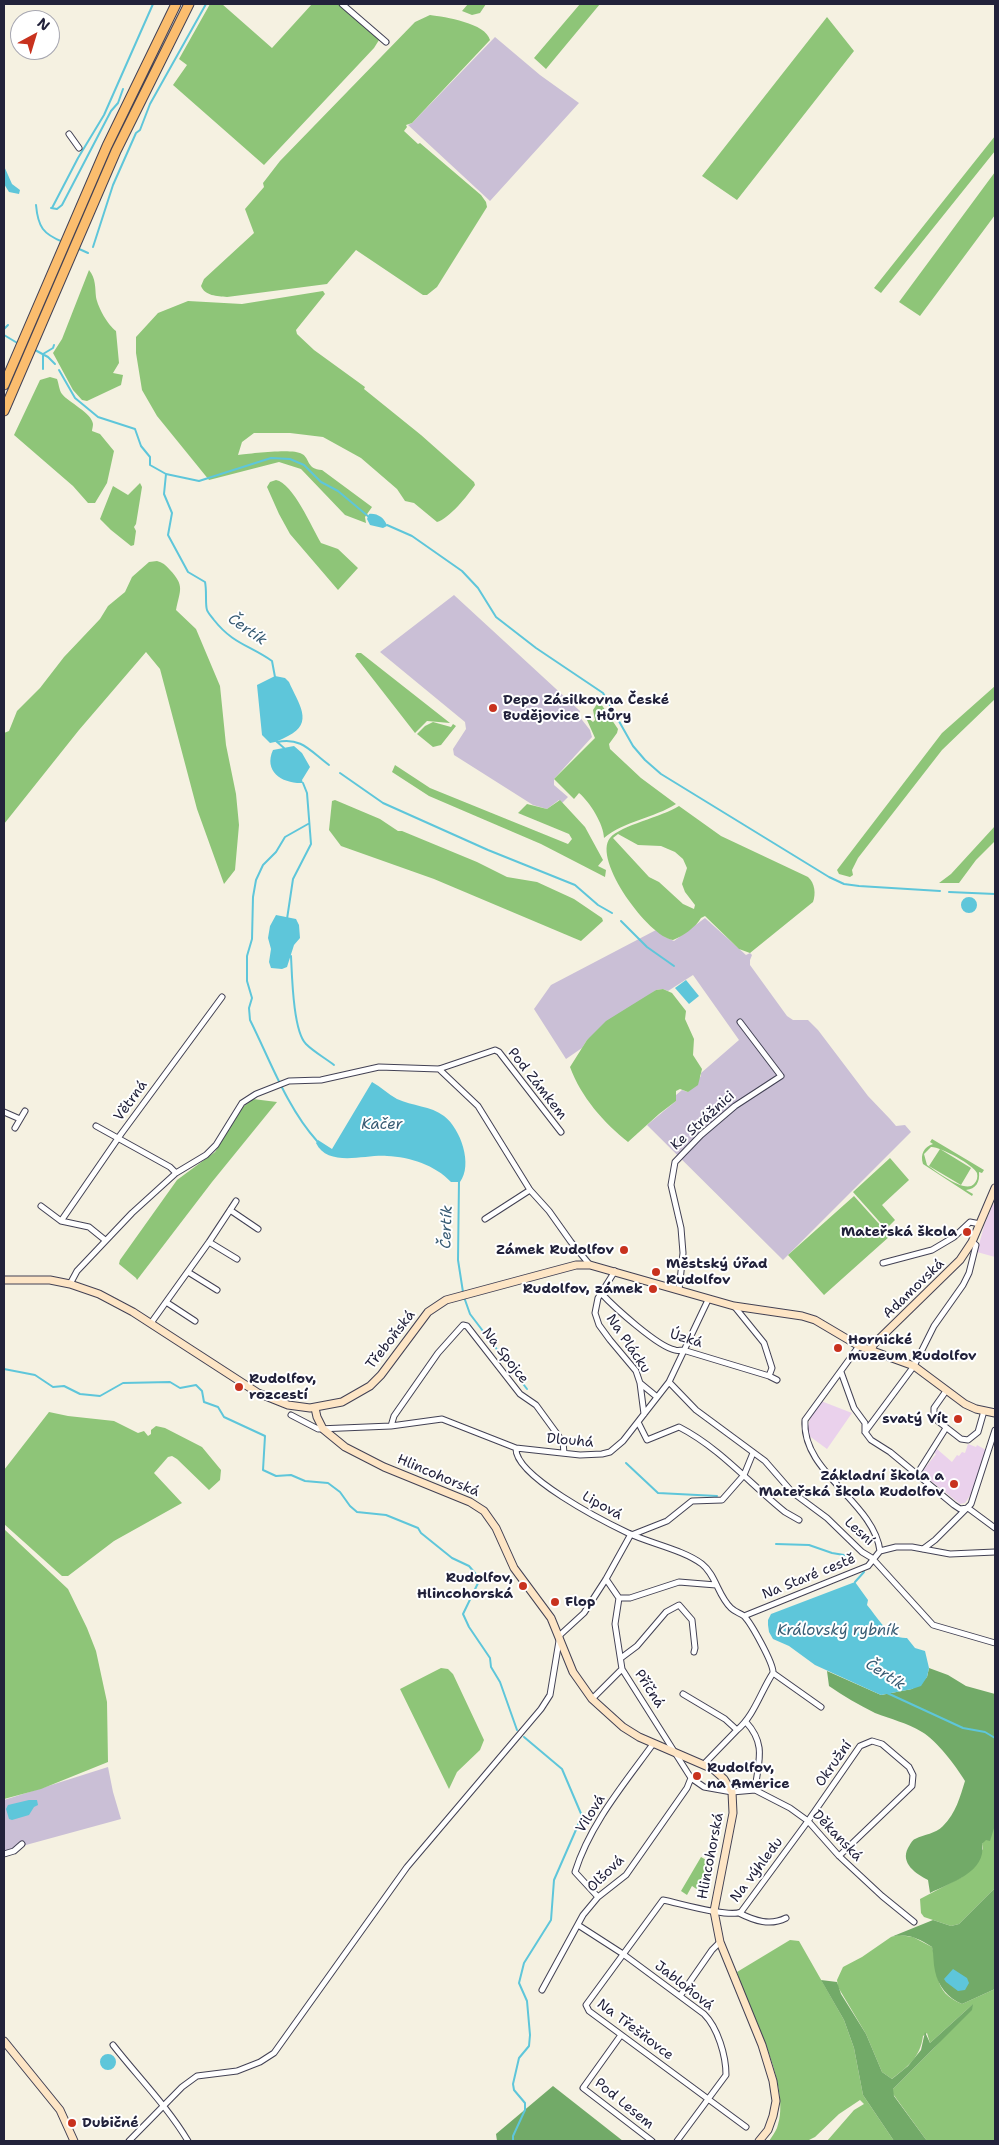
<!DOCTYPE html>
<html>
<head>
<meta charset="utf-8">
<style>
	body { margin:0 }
	#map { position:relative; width:999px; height:2145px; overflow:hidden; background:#f5f1e1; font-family:"Shantell Sans",sans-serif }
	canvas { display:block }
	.frame { position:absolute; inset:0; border:5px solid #22223b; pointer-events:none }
	.north { position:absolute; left:10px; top:10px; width:50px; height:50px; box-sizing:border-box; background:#fff; border:1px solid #a7a7b1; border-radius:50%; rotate:39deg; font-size:14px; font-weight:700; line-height:20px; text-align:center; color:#22223b }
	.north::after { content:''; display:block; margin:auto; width:18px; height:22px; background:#c8321e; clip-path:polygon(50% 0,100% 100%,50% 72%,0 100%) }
</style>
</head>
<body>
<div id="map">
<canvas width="999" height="2145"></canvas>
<div class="frame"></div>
<div class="north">N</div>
</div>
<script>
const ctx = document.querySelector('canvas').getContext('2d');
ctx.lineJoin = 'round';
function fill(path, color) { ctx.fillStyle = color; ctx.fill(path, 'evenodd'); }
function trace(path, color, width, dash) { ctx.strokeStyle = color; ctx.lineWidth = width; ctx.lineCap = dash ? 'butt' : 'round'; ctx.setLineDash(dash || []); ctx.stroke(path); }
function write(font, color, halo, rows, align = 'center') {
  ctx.font = font + ' "Shantell Sans",sans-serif'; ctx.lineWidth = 4; ctx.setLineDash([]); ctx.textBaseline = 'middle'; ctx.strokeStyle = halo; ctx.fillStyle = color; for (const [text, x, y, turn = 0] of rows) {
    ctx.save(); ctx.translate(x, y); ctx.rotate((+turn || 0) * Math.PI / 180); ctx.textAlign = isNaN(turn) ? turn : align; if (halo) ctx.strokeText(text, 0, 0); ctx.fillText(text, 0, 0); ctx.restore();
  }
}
const built = new Path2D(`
	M 993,1204 L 995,1205 L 995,1257 L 977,1252 L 984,1226 Z
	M 821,1401 L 852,1413 L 827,1449 L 808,1435 L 807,1429 L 811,1416 Z
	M 968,1444 L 976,1447 L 977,1445 L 986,1450 L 971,1494 L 965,1503 L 960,1504 L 921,1473 L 936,1454 L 934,1453 L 937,1449 L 952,1462 L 957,1455 L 959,1456 L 962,1452 L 965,1453 Z`);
const industrial = new Path2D(`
	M 495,37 L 540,75 L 579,103 L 490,201 L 408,125 L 412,123 Z
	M 454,595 L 580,711 L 579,716 L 590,730 L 592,737 L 554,779 L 554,785 L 568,797 L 562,803 L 559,800 L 547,809 L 533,805 L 454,755 L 453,749 L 466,729 L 465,722 L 380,652 Z
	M 705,918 L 746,955 L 750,953 L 752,955 L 750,960 L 750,965 L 787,1016 L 793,1020 L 808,1020 L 818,1030 L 868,1096 L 890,1119 L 896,1126 L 905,1125 L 911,1132 L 783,1260 L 647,1125 L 676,1101 L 676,1095 L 682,1090 L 688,1092 L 701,1076 L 701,1073 L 739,1040 L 693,975 L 668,991 L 663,989 L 656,990 L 587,1040 L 582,1048 L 566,1059 L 534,1009 L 551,985 L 656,930 L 665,937 L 674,941 Z
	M 108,1767 L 113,1792 L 121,1819 L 4,1851 L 4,1800 Z`);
const green = new Path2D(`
	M 210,4 L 222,4 L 272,48 L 312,4 L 338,4 L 375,35 L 379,40 L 374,48 L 264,165 L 173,85 L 187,65 L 179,59 Z
	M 468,4 L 486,4 L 480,13 L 472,15 L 462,11 Z
	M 580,4 L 600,4 L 546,69 L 534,58 Z
	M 430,15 C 445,17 486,23 490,40 L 412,123 L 406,125 L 407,127 L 404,131 L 418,144 L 420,143 L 481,195 L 486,202 L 487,207 L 437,287 L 427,295 L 423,295 L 356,250 L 327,284 L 227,297 C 217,296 205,296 201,286 L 204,279 L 254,233 L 245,209 L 264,187 L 263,183 L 280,161 L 415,22 Z
	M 827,17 L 854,51 L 737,200 L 702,176 Z
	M 995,136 L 995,151 L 881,293 L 874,288 Z
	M 995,172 L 995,215 L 920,316 L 899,302 Z
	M 89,270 C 96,279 95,287 96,297 C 98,308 108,325 116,331 L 119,363 L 113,373 L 123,375 L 121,385 L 87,401 L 82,400 L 73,390 L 53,353 L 62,339 Z
	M 323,291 L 325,294 L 296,330 L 297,334 L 314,350 L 365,387 L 364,389 L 421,435 L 474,482 L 475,485 C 468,495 449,519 437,522 L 414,503 L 405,501 L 397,489 L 361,458 L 323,437 L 290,433 L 254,433 L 242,442 L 238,455 C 250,454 292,448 302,454 C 310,458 306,469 322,470 L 372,507 L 365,517 L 366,523 L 345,515 L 301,469 L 279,462 L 209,480 L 157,416 L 142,390 L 136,353 L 136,337 L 158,313 L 188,301 L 242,304 Z
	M 50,377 L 57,379 C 59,384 59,390 62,394 C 68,402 92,413 93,424 C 93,427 92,429 92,431 L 100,434 L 114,451 L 107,483 L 95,503 L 88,503 L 73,486 L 14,435 L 40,380 Z
	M 276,480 C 293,483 312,528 321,543 L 338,549 L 358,568 L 338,590 L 290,534 L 279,514 L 267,487 L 270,482 Z
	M 140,483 L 142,487 L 136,524 L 134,527 L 136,531 L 134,545 L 131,546 L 111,530 L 100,519 L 113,486 L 128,495 Z
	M 157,561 C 162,562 166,565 170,570 C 185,586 180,590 176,610 L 196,629 L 220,686 L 226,745 L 236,794 L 239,825 L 235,870 L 224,884 L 197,809 L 160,669 L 146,652 L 79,730 L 4,824 L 4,733 L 9,731 L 17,711 L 40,688 L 64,657 L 100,619 L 108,606 L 125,592 L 132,577 L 149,562 Z
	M 357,653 L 361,653 L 450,723 L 427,721 L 415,733 L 355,656 Z
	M 995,686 L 995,699 L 942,750 L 858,858 L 852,870 L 853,875 L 850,877 L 839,874 L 837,870 L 942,733 Z
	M 599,701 L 618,729 L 617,733 L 609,744 L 610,749 L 641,778 L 676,804 C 654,818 624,821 604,838 C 604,825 590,802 579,793 L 574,799 L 554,779 L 595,738 L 587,720 L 588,718 L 593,722 L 595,720 L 593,710 Z
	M 433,722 L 451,727 L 453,724 L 456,726 L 441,745 L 433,747 L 417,734 L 425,726 Z
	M 395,765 L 430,788 L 568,844 L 572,839 L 569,834 L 518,813 L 527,804 L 547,809 L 560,800 L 585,827 L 603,860 L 598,866 L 606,870 L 605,877 L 541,844 L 429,796 L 392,772 Z
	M 335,800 L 380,819 L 398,831 L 402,831 L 477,862 L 507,877 L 537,882 L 574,899 L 602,918 L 603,921 L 581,941 L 434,879 L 341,846 L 329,830 L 332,801 Z
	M 679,806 L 721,836 L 808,877 C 815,883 816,894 813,902 L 750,953 L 739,949 L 705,916 L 701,918 C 696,927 683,936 673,940 C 649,937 592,860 610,838 C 621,825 662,817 679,806 ZM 618,834 L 638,845 L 661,846 L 675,852 L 683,859 L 687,868 L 682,884 L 685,892 L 695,905 L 694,909 L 683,904 L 659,882 L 649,877 L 613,838 Z
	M 995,826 L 995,841 L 976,860 L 959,883 L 939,883 L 951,874 Z
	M 663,989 L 672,993 L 686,1011 L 685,1019 L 694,1039 L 693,1055 L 702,1069 L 698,1085 L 688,1092 L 680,1089 L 676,1091 L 676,1101 L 659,1114 L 628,1142 C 604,1123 581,1097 570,1067 L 587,1040 L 606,1021 L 656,990 Z
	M 253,1099 L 277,1102 L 212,1182 L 137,1280 L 136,1278 L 119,1264 L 120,1260 L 177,1180 L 215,1152 L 243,1107 Z
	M 932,1139 L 984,1170 L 982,1173 L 979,1172 C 980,1182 976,1189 966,1190 L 973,1194 L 972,1196 L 923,1164 C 920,1154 924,1147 933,1144 L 930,1142 ZM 931,1147 C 939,1146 974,1165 977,1173 C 978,1177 977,1181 974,1184 C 965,1194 936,1171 927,1165 L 924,1154 Z
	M 940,1149 L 971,1168 L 961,1185 L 929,1166 Z
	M 890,1158 L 909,1180 L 882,1205 L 895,1220 L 886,1229 L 853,1192 Z
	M 854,1196 L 890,1236 L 824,1295 L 788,1255 Z
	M 49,1412 L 68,1416 L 114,1421 L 138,1433 L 144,1431 L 148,1436 L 151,1434 L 151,1430 L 156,1426 L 165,1428 L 202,1447 L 221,1470 L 220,1480 L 209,1490 L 177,1459 L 172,1456 L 168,1457 L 154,1473 L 182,1503 L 114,1541 L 68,1576 L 62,1576 L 4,1524 L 4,1470 Z
	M 4,1529 L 68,1589 L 87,1628 L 96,1651 L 107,1702 L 108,1762 L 41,1789 L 4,1799 Z
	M 441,1668 L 448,1669 L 453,1674 L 484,1740 L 480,1750 L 457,1772 L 449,1789 L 400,1689 Z
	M 995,1825 L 995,1888 L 959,1924 L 951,1926 L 924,1917 L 921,1913 L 920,1899 L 962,1877 L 983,1849 L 982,1844 Z
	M 701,1857 L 713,1864 L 698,1890 L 692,1886 L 687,1895 L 681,1891 Z
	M 899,1935 L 913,1937 L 932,1947 C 940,1972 931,1991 962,2004 L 995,1989 L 995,2141 L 927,2141 L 893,2094 L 893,2089 L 934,2048 L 973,2004 L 930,2043 L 927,2033 L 923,2036 C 920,2058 908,2066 892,2079 L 882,2072 L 866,2034 L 838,1987 L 837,1980 L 843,1967 L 862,1957 L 891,1937 Z
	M 790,1940 L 799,1941 L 844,2020 L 854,2048 L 863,2095 L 894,2141 L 827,2141 L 854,2110 L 864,2104 L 860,2100 L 839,2114 L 815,2137 L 807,2141 L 769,2141 C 772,2137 775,2132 777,2128 C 793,2087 750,2013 737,1972 Z`);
const forest = new Path2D(`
	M 929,1668 L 948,1675 L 966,1686 L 995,1694 L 995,1825 L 990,1841 L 986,1840 L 982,1844 C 987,1872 950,1883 930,1893 L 928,1880 C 916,1874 900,1863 908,1848 C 910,1845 912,1840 915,1839 C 925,1834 935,1834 943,1826 C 956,1813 960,1797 965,1781 C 956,1766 937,1741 922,1732 C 907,1723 891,1719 875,1713 C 859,1705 843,1696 829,1686 L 827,1671 L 881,1695 L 912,1689 L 927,1677 Z
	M 995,1888 L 995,1989 L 962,2004 C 948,1998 938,1986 935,1971 C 933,1963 934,1955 932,1947 C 918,1938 907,1933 891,1937 L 933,1920 L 951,1926 L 959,1924 Z
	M 821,1980 L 837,1982 L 841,1994 L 866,2034 L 882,2072 L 892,2079 L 908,2066 L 921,2050 L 925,2032 L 930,2043 L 973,2004 L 972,2010 L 893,2089 L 894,2096 L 927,2141 L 894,2141 L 863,2095 L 854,2048 L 844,2020 Z
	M 553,2086 L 623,2141 L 497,2141 L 496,2134 Z`);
const water = new Path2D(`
	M 4,166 L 12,184 L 20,190 L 19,194 L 9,192 L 4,184 Z
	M 369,514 C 377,513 385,518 387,526 L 383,528 L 370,525 L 367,519 Z
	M 275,676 L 285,678 L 289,682 C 298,703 315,723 288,736 C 282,739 277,742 270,743 L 262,735 L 257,685 Z
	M 294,746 L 302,753 L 310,767 L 302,780 L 303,783 C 283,784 263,772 273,750 Z
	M961 905a8 8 0 1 1 16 0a8 8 0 1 1-16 0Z
	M 276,915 L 296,919 L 299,925 L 300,938 L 294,945 L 287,967 L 282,969 L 271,968 L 269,962 L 271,949 L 268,938 L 270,926 Z
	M 686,980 L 699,996 L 689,1004 L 675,988 Z
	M 372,1082 C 381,1087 388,1094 397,1099 C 412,1106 431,1106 444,1116 C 461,1129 473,1165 460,1182 L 451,1182 C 435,1165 410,1157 387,1156 C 366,1154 328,1168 316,1143 L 318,1140 L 332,1149 Z
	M 855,1582 L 868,1600 L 867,1605 C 878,1618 889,1639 907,1638 L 915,1648 L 925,1651 L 929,1668 L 927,1677 L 921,1686 L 912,1689 L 881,1695 L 815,1665 L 789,1646 L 773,1639 L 769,1632 L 768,1625 L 768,1620 L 771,1614 Z
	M 29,1800 L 37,1800 L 38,1805 L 34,1807 L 29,1815 L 12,1820 L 9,1819 L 6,1809 L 8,1805 Z
	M 953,1969 L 967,1978 L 969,1983 L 965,1990 L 958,1991 L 946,1982 L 944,1979 Z
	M100 2062a8 8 0 1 1 16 0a8 8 0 1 1-16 0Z`);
const stream = new Path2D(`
	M 36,205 C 38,227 43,234 63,242
	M 51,208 L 57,209 L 62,205 L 111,111 L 118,103 L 123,89
	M 52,208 L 78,158 L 104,115 L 153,4
	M 93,247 L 113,185 L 136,133 L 140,130 L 150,104 L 206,4
	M 77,248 L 88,253
	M 4,329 L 8,325
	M 4,335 L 19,344
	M 35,350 L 48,357 L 55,364
	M 43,369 L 43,354 L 53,348 L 54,345
	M 59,370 L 75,398 L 98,417 L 135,429 L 141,446 L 150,457 L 150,465 L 166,474 L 164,494 L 172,513 L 168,535 L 188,572 L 205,582 C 207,591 205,604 207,610 C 208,613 212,617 214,620 C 233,644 249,645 272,661 L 275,677
	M 166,474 L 199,481 L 271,458 L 290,459 L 304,465 L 321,482 L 338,491 L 369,517
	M 387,525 L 412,536 L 462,571 L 478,588 L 496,617 L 536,648 L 603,693 L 633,746 L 645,760 L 661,774 L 829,877 L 844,884 L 859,886 L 940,891
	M 276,741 L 284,748
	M 277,742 C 302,737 310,751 329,765
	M 340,773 L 383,803 L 488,850 L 575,885 L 598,905 L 612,913
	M 308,824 L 285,837 L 276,852 L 263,865 L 256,880 L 253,897 L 252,939 L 247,956 L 247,981 L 252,998 L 249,1008 L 250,1020 C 270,1060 287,1108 317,1141
	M 949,892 L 995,894
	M 287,919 L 293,879 L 311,844 L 307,793 L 303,783
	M 621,921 L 647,947 L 674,966
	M 291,956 C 292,975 293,1031 306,1044 C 314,1052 325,1058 334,1065
	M 459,1180 L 458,1260 L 463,1292
	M 464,1297 L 470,1314 L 527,1389
	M 4,1369 L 35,1375 L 53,1387 L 64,1386 L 80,1394 L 100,1396 L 123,1383 L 170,1382 L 180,1388 L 196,1385 L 202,1391 L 204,1402 L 218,1407 L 224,1417 L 265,1436 L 263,1470 L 276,1476 L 291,1475 L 305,1481 L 328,1483 L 340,1492 L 350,1506 L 357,1512 L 386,1515 L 418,1528 L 421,1533 L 452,1558 L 469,1566 L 480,1579 L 463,1614 L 469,1627 L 490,1658 L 491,1667 L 500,1682 L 517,1730
	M 626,1463 L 658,1493 L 717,1496
	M 776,1544 L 809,1545 L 832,1553 L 850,1556
	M 855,1582 L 864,1572 L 863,1570
	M 885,1692 L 963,1728 L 985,1732 L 995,1738
	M 513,2141 L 513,2136 L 525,2110 L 525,2103 L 514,2090 L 513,2084 L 519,2058 L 529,2046 L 530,2035 L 527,2001 L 519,1983 L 524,1963 L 551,1920 L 554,1880 L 582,1816 L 562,1769 L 524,1737`);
const street = new Path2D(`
	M 342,4 L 386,42
	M 69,134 L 79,148
	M 439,1069 L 478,1106 L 530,1190 L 549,1211 L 571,1242 L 590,1265
	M 4,1112 L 20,1119
	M 96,1126 L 170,1167 L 176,1173
	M 15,1128 L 25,1111
	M 41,1206 L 61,1221 L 89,1227 L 105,1240
	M 230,1210 L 258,1229
	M 485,1219 L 530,1190
	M 61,1221 L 121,1134 L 222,997
	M 209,1242 L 237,1259
	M 883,1263 L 932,1250 L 954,1237 L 970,1222 L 980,1224
	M 615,1271 L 598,1298 L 595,1313 L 599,1325 L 610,1340 L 636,1371 L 640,1383 L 657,1397
	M 188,1272 L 217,1290
	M 70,1284 L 77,1271 L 132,1213 L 176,1173 L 206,1155 L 216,1145 L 242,1103 L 256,1094 L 289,1081 L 321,1080 L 379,1067 L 439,1069 L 495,1050 L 499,1052 L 561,1132
	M 679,1290 L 683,1253 L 681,1228 L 671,1185 L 675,1162 L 701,1135 L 735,1106 L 781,1076 L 740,1022
	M 601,1293 C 614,1307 658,1347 675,1350 C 678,1351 680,1350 683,1350 L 769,1376 L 777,1380
	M 166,1302 L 195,1321
	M 734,1306 L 764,1343 L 772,1368 L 769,1376
	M 151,1323 L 209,1242 L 236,1201
	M 859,1346 L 805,1420 C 801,1472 874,1502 880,1551
	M 841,1372 L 854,1408 L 865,1423 L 865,1432 L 871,1440 L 890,1452 L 954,1505 L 960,1509 L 968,1508 L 995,1528
	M 669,1382 L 696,1410 L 765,1461 L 792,1492 L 827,1518 L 862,1552 L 872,1558 L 933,1625 L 995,1643
	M 640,1383 L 644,1414
	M 946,1391 L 934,1408 L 934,1418 L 961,1439 L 968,1440 L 978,1432 L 984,1411
	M 291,1415 L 318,1429 L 391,1426 L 442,1419 L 516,1448 L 580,1455 L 602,1454 L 610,1452 L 623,1441 L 669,1382 L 708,1300
	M 638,1422 L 647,1440 L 679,1427 C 720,1448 750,1484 785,1512 L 799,1520
	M 391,1426 L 394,1416 L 438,1353 L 463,1325 L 467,1326 L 520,1394 L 536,1405 L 563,1442 L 564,1453
	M 865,1432 L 914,1366 L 934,1326 L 963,1285 L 969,1273 L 976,1245 L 972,1242
	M 516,1448 C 514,1476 605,1522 628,1533 C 649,1543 684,1550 702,1564 C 716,1575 718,1596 731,1608 C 735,1612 740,1613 744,1616 C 751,1623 774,1664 773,1673 L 821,1707
	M 917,1474 L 946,1428
	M 634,1534 L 667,1521 L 692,1501 L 722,1500 L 744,1475 L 753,1453
	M 923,1549 L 935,1540 L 971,1504 L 995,1430
	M 606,1579 L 619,1598 L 615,1624 L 622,1669 L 691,1778 L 704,1787 L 732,1792 L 755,1790 L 790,1808 L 808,1821 L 839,1856 L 882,1896 L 914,1922
	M 619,1598 L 630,1598 L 679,1582 L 716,1585
	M 744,1616 L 868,1566 L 880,1551 L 896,1547 L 912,1547 L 950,1554 L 995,1552
	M 621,1658 L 637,1646 L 666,1612 L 679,1605 L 692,1620 L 695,1648 L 694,1652
	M 683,1694 L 725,1719 L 737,1730 L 704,1764
	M 592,1699 L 622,1669
	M 746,1722 C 767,1745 758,1762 755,1790
	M 737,1730 C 754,1716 761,1691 773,1673
	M 4,1854 L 14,1851 L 22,1844
	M 598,1897 L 575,1872 C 590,1824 624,1784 653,1744
	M 739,1913 C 755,1921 770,1926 786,1918
	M 578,1925 L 623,1954 L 704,2014 C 718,2028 726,2056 726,2075 L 677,2141
	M 542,1990 L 583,1915 L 598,1897 L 626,1875 L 687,1788 L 691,1778
	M 680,1996 L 712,1950 L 720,1942
	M 621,2035 L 583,2088 L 652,2141
	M 113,2045 C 138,2077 167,2106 188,2141
	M 746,2127 L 589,2011 L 586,2005 L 663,1900 C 679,1903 728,1918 741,1912 L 808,1821 L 860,1746 L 872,1741 L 882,1744 L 909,1767 L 913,1775 L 912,1786 L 839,1856
	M 129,2141 L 182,2087 L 197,2076 L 237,2071 L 260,2062 L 274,2053 L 407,1867 L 541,1709 L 550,1695 L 560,1635 L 584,1613 L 606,1579 L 631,1534`);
const secondary = new Path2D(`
	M 4,1280 L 50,1280 L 70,1284 L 99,1294 L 133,1312 L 258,1393 L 288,1405 L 310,1408 L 342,1402 L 370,1386 L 381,1375 L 428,1312 L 446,1300 L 561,1269 L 576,1265 L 590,1265 L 734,1306 L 802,1316 L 815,1320 L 859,1346 L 914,1366 L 965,1404 L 976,1409 L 995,1413
	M 871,1350 L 874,1344 L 960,1260 L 972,1242 L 995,1188
	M 315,1408 L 317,1417 L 323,1429 L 345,1447 L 384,1467 L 470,1502 L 484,1511 L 496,1528 L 514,1568 L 551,1618 L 573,1672 L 592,1699 L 623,1727 L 639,1737 L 713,1769 L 724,1779 L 732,1792 L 733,1813 L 714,1911 L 720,1942 L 762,2045 L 773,2081 L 776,2101 L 773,2116 L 768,2130 L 759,2141
	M 4,2041 L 60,2110 L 74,2141`);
const highway = new Path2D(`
	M 4,385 L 107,146 L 176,4
	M 4,411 L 116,151 L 189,4`);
const markers = [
	[493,708,5,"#c8321e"],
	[967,1232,5,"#c8321e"],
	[624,1250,5,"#c8321e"],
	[656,1272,5,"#c8321e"],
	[653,1289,5,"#c8321e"],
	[838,1348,5,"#c8321e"],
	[239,1387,5,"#c8321e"],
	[958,1419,5,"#c8321e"],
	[954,1484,5,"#c8321e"],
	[523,1586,5,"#c8321e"],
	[555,1602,5,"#c8321e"],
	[697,1776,5,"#c8321e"],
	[72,2123,5,"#c8321e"]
];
const poiNames = [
	["Depo Zásilkovna České",503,700],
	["Budějovice - Hůry",503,716],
	["Mateřská škola",957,1232,"right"],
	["Zámek Rudolfov",614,1250,"right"],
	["Městský úřad",666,1264],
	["Rudolfov",666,1280],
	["Rudolfov, zámek",643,1289,"right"],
	["Hornické",848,1340],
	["muzeum Rudolfov",848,1356],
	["Rudolfov,",249,1379],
	["rozcestí",249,1395],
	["svatý Vít",948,1419,"right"],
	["Základní škola a",944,1476,"right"],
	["Mateřská škola Rudolfov",944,1492,"right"],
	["Rudolfov,",513,1578,"right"],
	["Hlincohorská",513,1594,"right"],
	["Flop",565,1602],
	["Rudolfov,",707,1768],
	["na Americe",707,1784],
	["Dubičné",82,2123]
];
const streetNames = [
	["Pod Zámkem",537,1084,52],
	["Větrná",131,1101,-54],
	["Ke Strážnici",703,1121,-42],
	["Adamovská",914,1289,-44],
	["Úzká",686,1339,17],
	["Třeboňská",391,1340,-52],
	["Na Plácku",628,1344,56],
	["Na Spojce",505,1356,52],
	["Dlouhá",570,1441,5],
	["Hlincohorská",438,1476,23],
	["Lipová",602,1506,29],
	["Lesní",859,1532,42],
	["Na Staré cestě",809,1577,-22],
	["Příčná",649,1689,57],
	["Okružní",834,1764,-55],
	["Vilová",591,1814,-58],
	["Děkanská",837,1836,46],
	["Hlincohorská",711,1856,-79],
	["Na výhledu",757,1870,-53],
	["Olšová",606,1874,-44],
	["Jabloňová",684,1986,38],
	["Na Třešňovce",635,2030,37],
	["Pod Lesem",624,2104,39]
];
const waterNames = [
	["Čertík",247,630,35],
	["Kačer",382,1125],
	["Čertík",447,1227,-88],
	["Královský rybník",838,1631],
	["Čertík",885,1675,33]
];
fill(built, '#ead1ec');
fill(industrial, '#cabfd6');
fill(green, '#8ec578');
fill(forest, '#72aa68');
fill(water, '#5ec6da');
trace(stream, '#5ec6da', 2);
trace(street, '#424154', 7);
trace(secondary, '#424154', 9);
trace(highway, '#424154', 11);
trace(street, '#fff', 5);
trace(secondary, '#fde5c5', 7);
trace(highway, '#fbbd6e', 9);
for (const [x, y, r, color] of markers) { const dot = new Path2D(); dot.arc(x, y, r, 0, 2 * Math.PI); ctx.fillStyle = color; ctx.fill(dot); trace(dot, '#fff', 2); }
write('bold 14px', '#22223b', '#fff', poiNames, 'left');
write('14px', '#22223b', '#fff', streetNames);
write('italic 15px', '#375b73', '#fff', waterNames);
</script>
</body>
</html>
